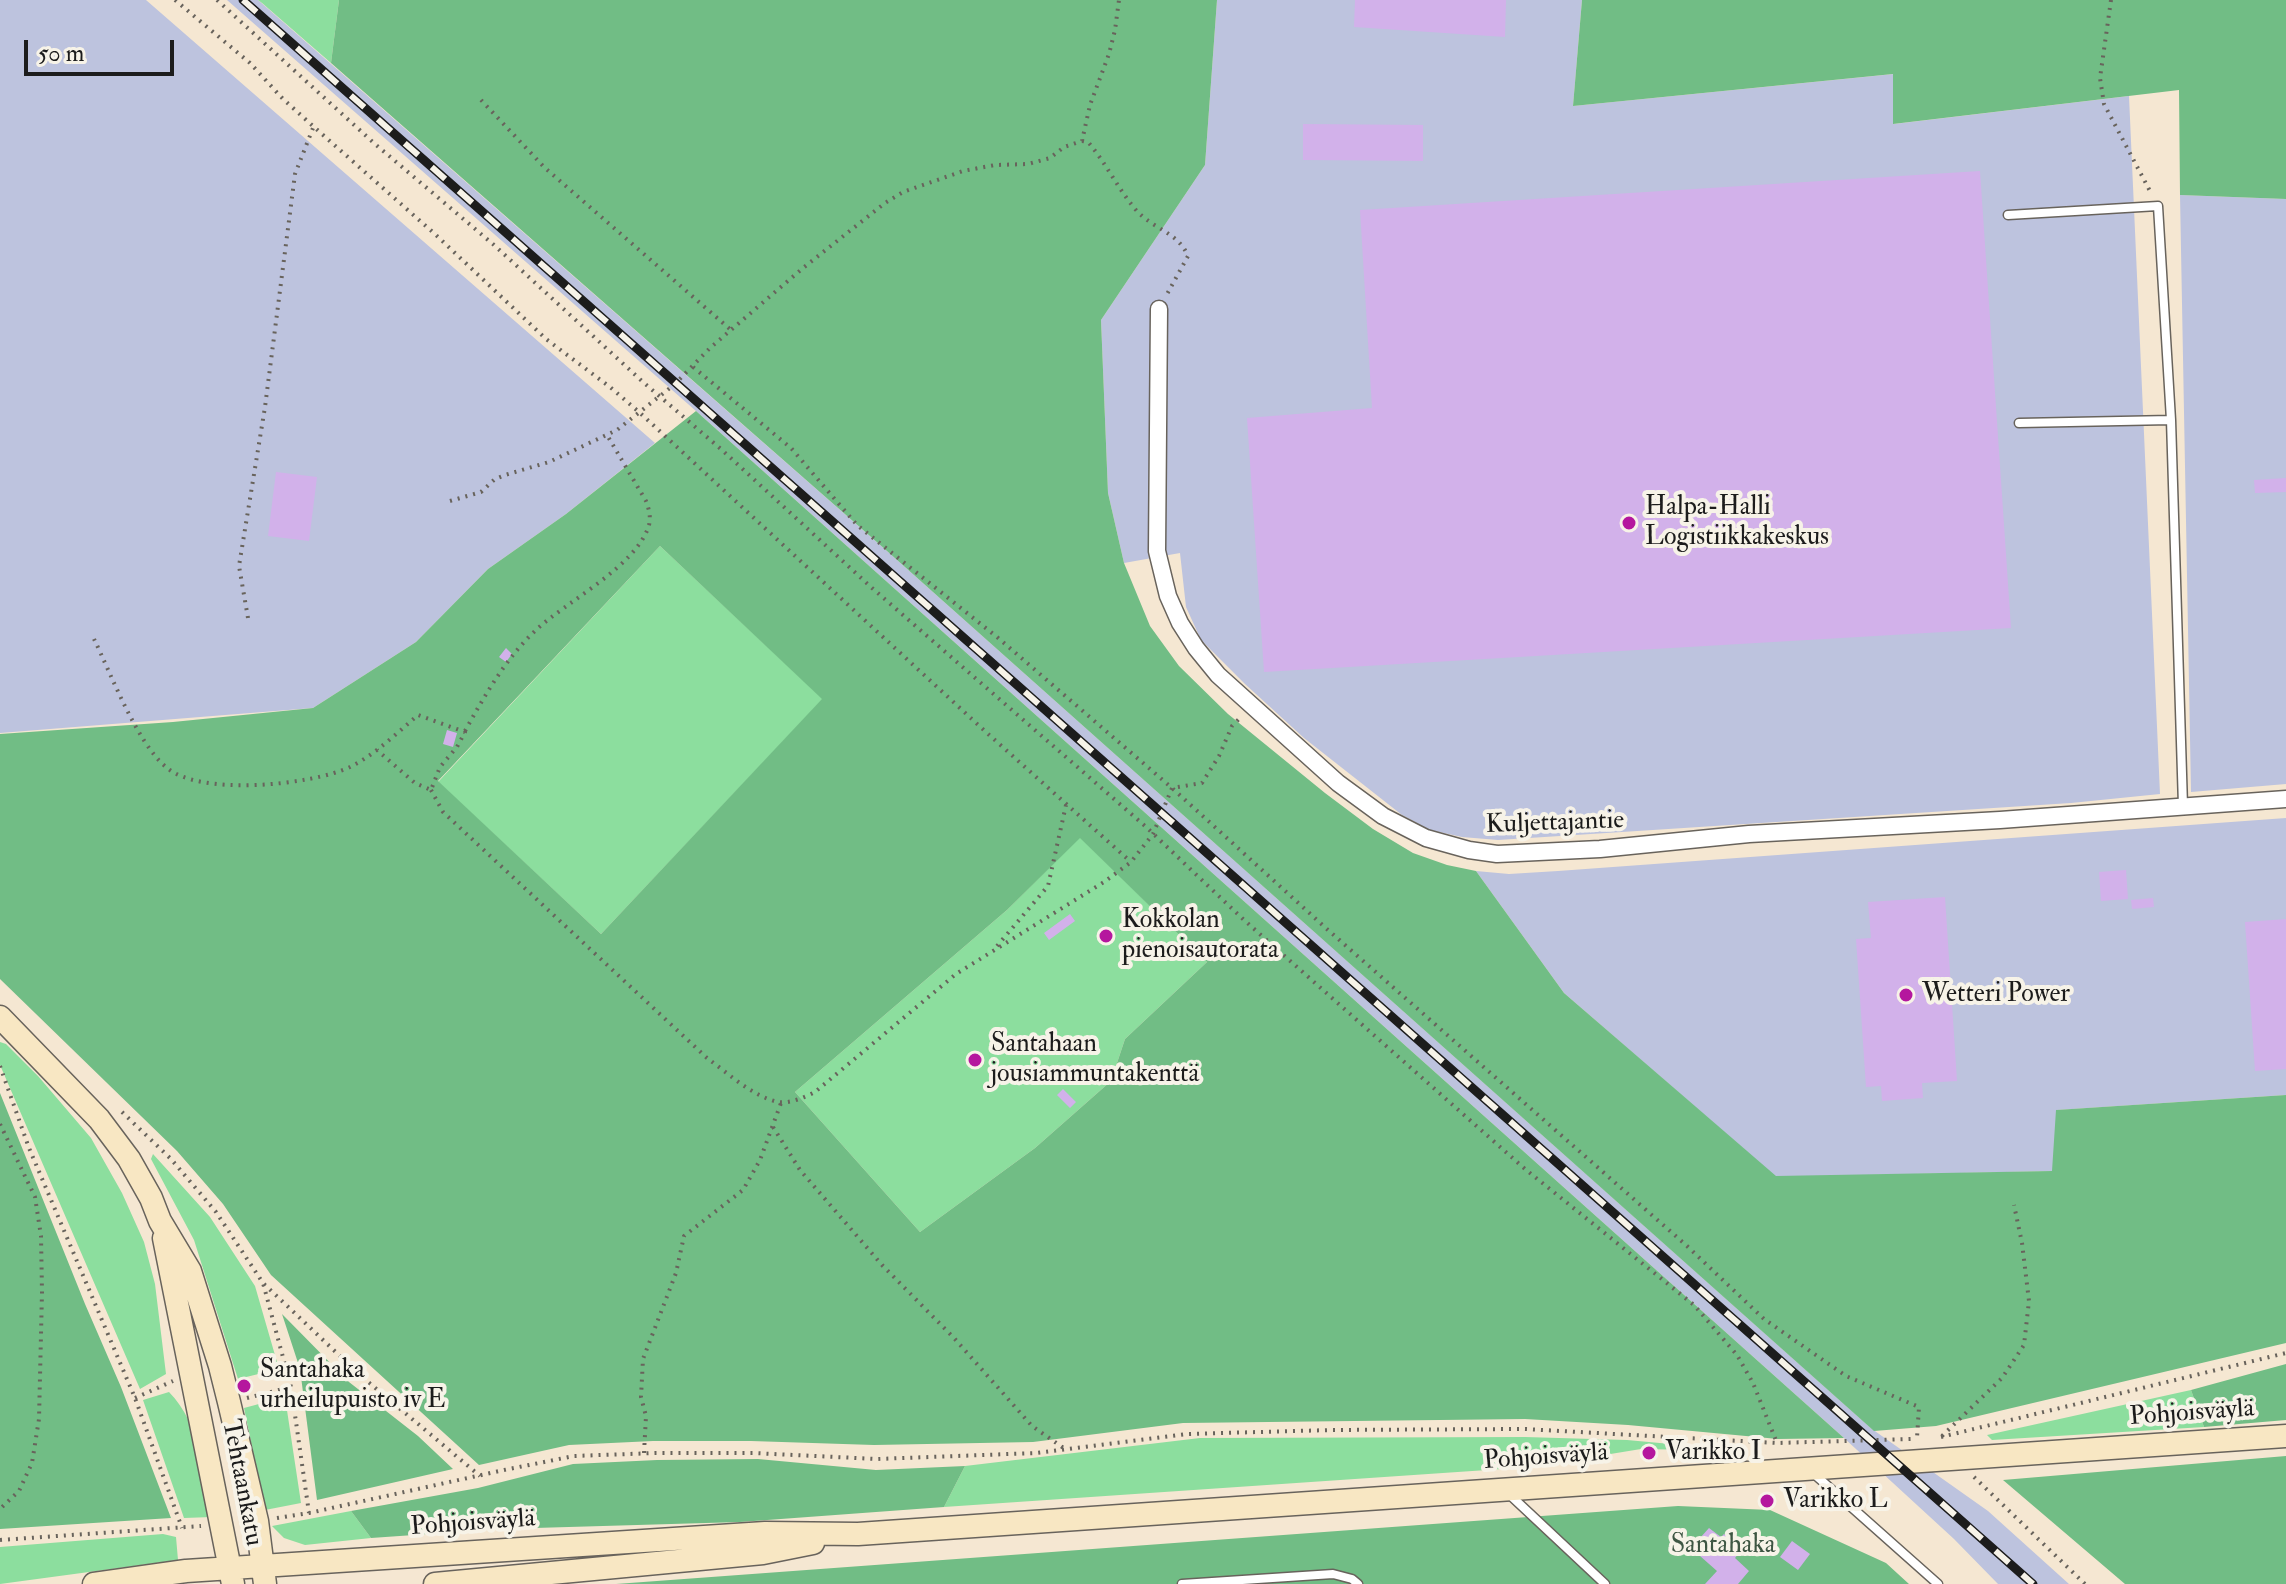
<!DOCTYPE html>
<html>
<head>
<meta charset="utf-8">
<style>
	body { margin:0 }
	#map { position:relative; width:2286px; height:1584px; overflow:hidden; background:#f5e7d2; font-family:"IM FELL Double Pica",serif }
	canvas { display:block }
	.scale { position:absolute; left:24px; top:40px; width:150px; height:36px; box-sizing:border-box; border:4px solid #1c1c1c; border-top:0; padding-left:10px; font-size:24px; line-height:28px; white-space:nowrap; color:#1c1c1c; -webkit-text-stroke:6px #f7f3e8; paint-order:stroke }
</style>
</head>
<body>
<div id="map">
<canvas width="2286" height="1584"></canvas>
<div class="scale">50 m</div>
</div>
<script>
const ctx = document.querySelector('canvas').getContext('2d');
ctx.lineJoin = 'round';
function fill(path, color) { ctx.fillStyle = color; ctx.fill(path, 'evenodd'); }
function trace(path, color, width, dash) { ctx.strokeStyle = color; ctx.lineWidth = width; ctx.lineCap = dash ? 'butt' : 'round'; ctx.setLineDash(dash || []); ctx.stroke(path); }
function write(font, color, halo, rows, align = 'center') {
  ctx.font = font + ' "IM FELL Double Pica",serif'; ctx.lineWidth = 8; ctx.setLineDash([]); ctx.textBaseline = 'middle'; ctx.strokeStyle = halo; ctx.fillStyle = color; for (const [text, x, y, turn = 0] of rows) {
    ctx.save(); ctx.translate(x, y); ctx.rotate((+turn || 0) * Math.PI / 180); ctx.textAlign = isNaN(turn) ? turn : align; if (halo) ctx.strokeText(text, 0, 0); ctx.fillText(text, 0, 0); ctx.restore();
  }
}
const industrial = new Path2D(`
	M 0,0 L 146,0 L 655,443 L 566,514 L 488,569 L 416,642 L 313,708 L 0,733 Z
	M 227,0 L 258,0 L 887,551 L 1872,1429 L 1988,1511 L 2069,1584 L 1998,1584 L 1954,1539 L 1844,1438 L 696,411 Z
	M 1217,0 L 1582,0 L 1573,106 L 1894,74 L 1894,124 L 2129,96 L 2160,794 L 2071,803 L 1498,840 L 1462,837 L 1430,830 L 1402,815 L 1304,738 L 1245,684 L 1201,640 L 1186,607 L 1180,553 L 1124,563 L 1108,493 L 1101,320 L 1205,165 Z
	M 2180,195 L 2286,199 L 2286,784 L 2191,792 Z
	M 2286,818 L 2286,1095 L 2057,1110 L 2053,1171 L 1776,1177 L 1564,993 L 1476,871 L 1509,874 L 1558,871 Z`);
const green = new Path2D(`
	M 258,0 L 339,0 L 331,63 L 262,3 Z
	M 660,546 L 823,699 L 601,934 L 438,782 Z
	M 1080,837 L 1207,962 L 1125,1039 L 1111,1081 L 1035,1148 L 920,1232 L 795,1092 L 1007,910 Z
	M 0,1042 L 6,1044 L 38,1076 L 91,1138 L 122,1193 L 144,1242 L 155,1284 L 166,1374 L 140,1389 L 0,1065 Z
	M 153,1154 L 210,1217 L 255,1286 L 279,1369 L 238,1379 L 194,1240 L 151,1159 Z
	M 2191,1390 L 2204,1427 L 1992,1440 L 1987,1435 Z
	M 169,1392 C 201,1425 204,1473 212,1517 L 184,1518 L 143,1400 Z
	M 285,1397 L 301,1503 L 265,1510 L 244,1408 Z
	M 1525,1437 L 1627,1440 L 1747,1451 L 1641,1449 L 1531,1467 L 944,1507 L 965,1466 L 1200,1438 Z
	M 351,1511 L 371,1538 L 305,1545 L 284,1538 L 272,1526 Z
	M 163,1534 L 176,1537 L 178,1560 L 0,1584 L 0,1547 Z`);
const forest = new Path2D(`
	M 339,0 L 1217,0 L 1205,165 L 1101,320 L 1108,493 L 1124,563 L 1150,626 L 1179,666 L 1228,714 L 1325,793 L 1373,829 L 1413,853 L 1447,865 L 1476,871 L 1564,993 L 1776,1176 L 2052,1171 L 2056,1110 L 2286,1095 L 2286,1343 L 1936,1426 L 1874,1431 L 887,551 L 331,63 Z
	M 1582,0 L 2286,0 L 2286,199 L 2180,195 L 2179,90 L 1893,124 L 1893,74 L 1573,106 Z
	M 696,411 L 1844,1438 L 1778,1439 L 1628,1425 L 1525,1419 L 1183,1423 L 1033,1442 L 874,1445 L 751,1441 L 653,1441 L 569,1445 L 479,1465 L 271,1275 L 223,1204 L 177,1151 L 0,979 L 0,734 L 173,722 L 313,708 L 416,642 L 488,569 L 566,514 ZM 660,546 L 822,699 L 601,934 L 438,781 ZM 1080,838 L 1207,962 L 1125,1039 L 1111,1081 L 1035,1148 L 920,1232 L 795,1092 L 1007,910 Z
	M 0,1093 L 85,1304 L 121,1387 L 171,1518 L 0,1529 Z
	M 282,1314 L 349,1382 L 418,1436 L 453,1469 L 317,1500 L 300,1369 Z
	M 2286,1364 L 2286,1420 L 2204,1427 L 2191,1390 Z
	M 2286,1456 L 2286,1584 L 2125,1584 L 2003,1480 Z
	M 758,1459 L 876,1470 L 965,1466 L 944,1507 L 740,1522 L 500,1529 L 371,1538 L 351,1511 L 478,1488 L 573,1464 L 657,1460 Z
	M 1678,1506 L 1770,1510 L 1886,1563 L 1909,1584 L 616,1584 Z`);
const building = new Path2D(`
	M 1355,0 L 1506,0 L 1505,37 L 1354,27 Z
	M 1303,124 L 1423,125 L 1423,161 L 1303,160 Z
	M 1980,171 L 2011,628 L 1264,672 L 1247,418 L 1372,408 L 1360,210 Z
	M 276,472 L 317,477 L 309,541 L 268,536 Z
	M 2286,478 L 2286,492 L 2255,493 L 2254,480 Z
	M 506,648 L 512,654 L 506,662 L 499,657 Z
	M 447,730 L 457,733 L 453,747 L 443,744 Z
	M 2126,870 L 2128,899 L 2101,901 L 2099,872 Z
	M 1945,897 L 1957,1081 L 1922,1083 L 1923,1098 L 1882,1101 L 1881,1086 L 1866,1087 L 1856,939 L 1871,938 L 1868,902 Z
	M 2153,898 L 2154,907 L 2132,909 L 2131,900 Z
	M 1070,914 L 1075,921 L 1049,940 L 1044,933 Z
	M 2286,919 L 2286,1069 L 2255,1071 L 2245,922 Z
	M 1063,1089 L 1076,1102 L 1070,1108 L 1057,1095 Z
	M 1709,1528 L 1721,1537 L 1724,1534 L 1732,1540 L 1729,1544 L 1739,1553 L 1735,1558 L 1749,1571 L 1738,1584 L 1705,1584 L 1717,1571 L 1691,1548 Z
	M 1792,1541 L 1810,1554 L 1798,1570 L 1780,1557 Z`);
const path = new Path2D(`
	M 175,0 L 250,63 L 283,99 L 314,127 L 436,235 L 546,339 L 610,387 L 639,412 L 987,733 L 1131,862
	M 217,0 L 375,144 L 494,245 L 643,382 L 722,450 L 872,588 L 1145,826 L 1244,920 L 1525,1169 L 1694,1305 L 1737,1355 L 1753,1383 L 1777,1443
	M 2111,0 L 2100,78 L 2104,104 L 2151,193
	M 481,100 L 544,167 L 731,330
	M 1082,141 L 1088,142 C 1106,163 1118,189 1136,210 C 1154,230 1178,232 1188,256 L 1166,296
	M 693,367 L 791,448 L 857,525 L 997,637 L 1172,788 L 1328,930 L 1687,1246 L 1764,1319 L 1846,1376 L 1919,1407 L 1917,1438
	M 450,501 L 481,492 L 495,479 L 505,475 L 549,462 L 617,430 L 675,384 L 710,348 L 803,268 L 885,203 L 903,192 L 963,171 L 995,165 L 1028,164 L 1050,158 L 1064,147 L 1082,141 L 1090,105 L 1109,54 L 1115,30 L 1119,0
	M 248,618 L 239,566 L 265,407 L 295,174 L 313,128
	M 94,639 C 111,674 137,743 166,767 C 199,797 312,785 350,767 C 376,754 397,733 418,715 L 465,732 L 457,747 L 440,767 L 431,790 L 415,783 L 377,750
	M 465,731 C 485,695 506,658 536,630 C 567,601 637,566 649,525 C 651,517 649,509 646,501 L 607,435
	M 431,790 L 443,812 L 707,1058 C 729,1074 752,1096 778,1102 C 790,1104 805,1097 815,1092 L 956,974 L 1104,882 L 1131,862 L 1153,834 L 1172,788 L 1202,783 L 1219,756 L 1232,726 L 1241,717
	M 997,946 L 1048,886 L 1066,805
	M 0,1066 L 29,1148 L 135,1398 L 182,1528
	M 122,1112 L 171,1159 L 216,1212 L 263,1283 L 291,1387 L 309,1513
	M 0,1124 L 35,1197 L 41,1236 L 42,1292 L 39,1419 L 32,1463 L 19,1491 L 0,1509
	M 773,1127 L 800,1170 L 882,1265 L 954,1338 L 1032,1426 L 1065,1449
	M 264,1284 L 361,1376 L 480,1476
	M 135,1398 L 173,1381
	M 247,1398 L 291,1387
	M 1942,1436 L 2002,1378 L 2024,1345 L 2029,1301 L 2022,1243 L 2014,1205
	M 1941,1437 L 2286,1353
	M 644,1453 L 646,1416 L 641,1397 L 643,1359 L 676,1273 L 684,1236 L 743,1190 L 760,1160 L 781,1103
	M 1974,1477 L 2085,1584
	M 277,1518 L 309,1513 L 504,1470 L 574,1456 L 656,1453 L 753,1453 L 877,1459 L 1036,1453 L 1187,1434 L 1332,1430 L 1525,1429 L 1777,1443 L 1912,1439
	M 0,1540 L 201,1526`);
const lane = new Path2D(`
	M 2008,215 L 2158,206 L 2171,420 L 2183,806
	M 2019,423 L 2171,420
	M 1813,1473 L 1938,1584
	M 1510,1495 L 1605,1584
	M 1182,1584 L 1333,1574 L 1352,1579 L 1358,1584`);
const street = new Path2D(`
	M 1159,309 L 1157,551 L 1168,596 L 1180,623 L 1196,648 L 1218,675 L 1338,783 L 1383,816 L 1426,838 L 1469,850 L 1497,854 L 1600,849 L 1749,834 L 2000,820 L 2286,799`);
const secondary = new Path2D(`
	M 0,1017 L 99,1119 L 129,1159 L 151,1198 L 160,1221 L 190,1271 L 220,1366 L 229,1402 L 257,1521 L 265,1584
	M 164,1238 L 233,1584
	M 94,1584 L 186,1571 L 262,1566 L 765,1533 L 858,1534 L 2286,1436
	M 435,1584 L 763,1553 L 813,1543`);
const rail = new Path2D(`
	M 243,0 L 2033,1584`);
const markers = [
	[1629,523,8,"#b5179e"],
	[1106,936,8,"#b5179e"],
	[1906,995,8,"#b5179e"],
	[975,1060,8,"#b5179e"],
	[244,1386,8,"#b5179e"],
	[1649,1453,8,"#b5179e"],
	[1767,1501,8,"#b5179e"]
];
const poiNames = [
	["Halpa-Halli",1645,508],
	["Logistiikkakeskus",1645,538],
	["Kokkolan",1122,921],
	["pienoisautorata",1122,951],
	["Wetteri Power",1922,995],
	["Santahaan",991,1045],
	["jousiammuntakenttä",991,1075],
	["Santahaka",260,1371],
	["urheilupuisto iv E",260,1401],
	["Varikko I",1665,1453],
	["Varikko L",1783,1501]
];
const streetNames = [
	["Kuljettajantie",1555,824,-2],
	["Pohjoisväylä",2192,1414,-4],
	["Pohjoisväylä",1546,1458,-4],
	["Tehtaankatu",241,1483,79],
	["Pohjoisväylä",473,1524,-4]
];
const parkNames = [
	["Santahaka",1723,1546]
];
fill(industrial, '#bdc3de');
fill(green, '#8cde9e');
fill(forest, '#71bd85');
fill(building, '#d2b1ea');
trace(lane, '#68635c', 11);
trace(street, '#68635c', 19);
trace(secondary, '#68635c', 25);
trace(path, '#68635c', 4, [2, 6]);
trace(lane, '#fff', 8);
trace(street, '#fff', 16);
trace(secondary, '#f8e7c3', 22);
trace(rail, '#1c1c1c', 9);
trace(rail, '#f7f3e8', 6, [18]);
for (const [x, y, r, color] of markers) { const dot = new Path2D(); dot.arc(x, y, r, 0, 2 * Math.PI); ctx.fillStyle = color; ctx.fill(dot); trace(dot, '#f7f3e8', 3); }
write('26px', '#1c1c1c', '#f7f3e8', poiNames, 'left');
write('26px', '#1c1c1c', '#f7f3e8', streetNames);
write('26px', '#3e5643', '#f7f3e8', parkNames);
</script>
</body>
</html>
